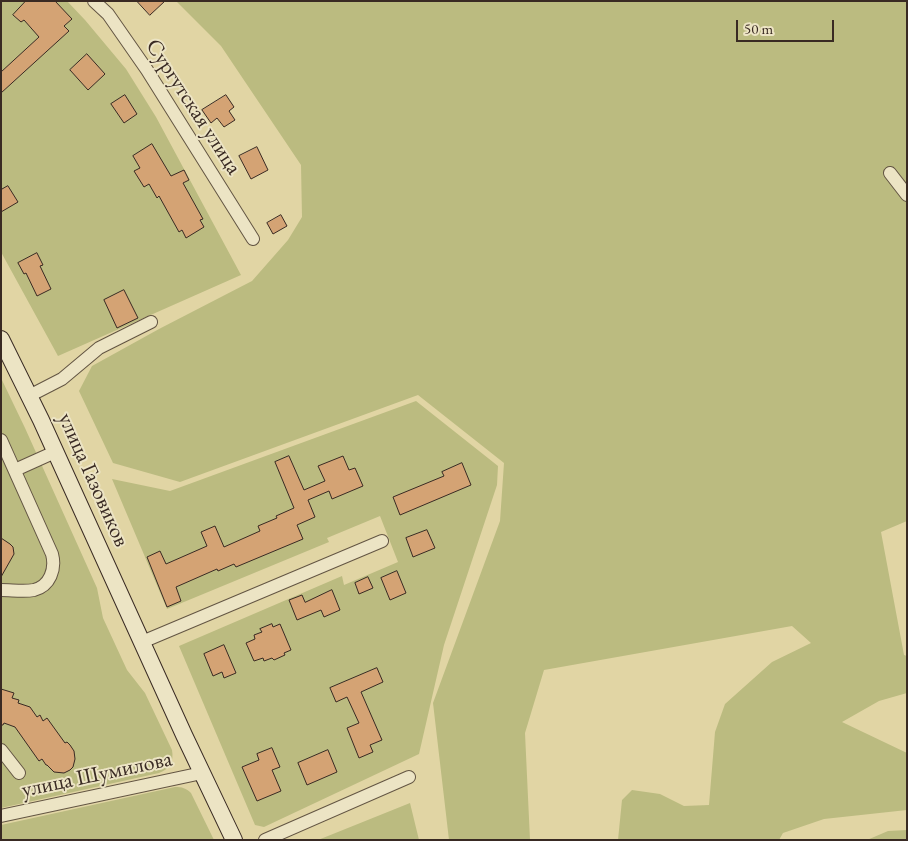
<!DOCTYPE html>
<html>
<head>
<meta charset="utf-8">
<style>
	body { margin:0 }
	#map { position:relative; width:908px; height:841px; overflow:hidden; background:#e1d5a4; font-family:"EB Garamond",serif }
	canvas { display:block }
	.frame { position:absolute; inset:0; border:2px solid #392a23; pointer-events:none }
	.scale { position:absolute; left:736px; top:20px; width:98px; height:22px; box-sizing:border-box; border:2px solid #392a23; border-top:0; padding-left:6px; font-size:15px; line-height:18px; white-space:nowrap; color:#392a23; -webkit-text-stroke:4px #ece4c4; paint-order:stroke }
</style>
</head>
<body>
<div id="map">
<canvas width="908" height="841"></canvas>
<div class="frame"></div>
<div class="scale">50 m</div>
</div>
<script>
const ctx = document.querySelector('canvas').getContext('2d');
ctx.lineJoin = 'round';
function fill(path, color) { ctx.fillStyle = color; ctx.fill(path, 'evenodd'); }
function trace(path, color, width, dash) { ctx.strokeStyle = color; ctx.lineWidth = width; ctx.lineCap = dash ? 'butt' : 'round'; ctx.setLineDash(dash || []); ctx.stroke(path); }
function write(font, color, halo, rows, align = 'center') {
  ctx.font = font + ' "EB Garamond",serif'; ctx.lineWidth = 4; ctx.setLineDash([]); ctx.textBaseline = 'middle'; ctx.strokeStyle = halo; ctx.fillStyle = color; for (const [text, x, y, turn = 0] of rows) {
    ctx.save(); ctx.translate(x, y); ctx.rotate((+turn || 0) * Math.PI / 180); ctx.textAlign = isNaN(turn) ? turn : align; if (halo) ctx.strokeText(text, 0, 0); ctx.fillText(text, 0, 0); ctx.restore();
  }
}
const green = new Path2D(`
	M 1,1 L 67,1 L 85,20 L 126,69 L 156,117 L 241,275 L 58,356 L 1,252 Z
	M 176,1 L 907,1 L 907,521 L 881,532 L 904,655 L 907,656 L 907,693 L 879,701 L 842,722 L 907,753 L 907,810 L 824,819 L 783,833 L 779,840 L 618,840 L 622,800 L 632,790 L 660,794 L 684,806 L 709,805 L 715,732 L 725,704 L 772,662 L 811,643 L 792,626 L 544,670 L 525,733 L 530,840 L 449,840 L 433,703 L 500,521 L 504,463 L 418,395 L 180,482 L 113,463 L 79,391 L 92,366 L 159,329 L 252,281 L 288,240 L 302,217 L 301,165 L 221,46 Z
	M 1,378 L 25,428 L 97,588 L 103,618 L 127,670 L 145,693 L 172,750 C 174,761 170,769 159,773 L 1,808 Z
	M 416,401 L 498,466 L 497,485 L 444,645 L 419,754 L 264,827 L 255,825 L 179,646 L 342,576 L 344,585 L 398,562 L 380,516 L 327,538 L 329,542 L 167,609 L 112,479 L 170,491 Z
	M 175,787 C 182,787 186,788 191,793 L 214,840 L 1,840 L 1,825 Z
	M 410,803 L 419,840 L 318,840 Z
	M 907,830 L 907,840 L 867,840 L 888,831 Z`);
const building = new Path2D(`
	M 26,1 L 55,1 L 72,19 L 64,26 L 69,31 L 1,93 L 1,72 L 39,37 L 24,20 L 21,22 L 13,15 Z
	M 137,1 L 165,1 L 150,15 Z
	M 87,54 L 105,74 L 88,90 L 70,70 Z
	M 125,95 L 137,114 L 124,123 L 111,104 Z
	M 226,95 L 234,107 L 229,111 L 235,120 L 224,127 L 217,118 L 211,123 L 202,110 Z
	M 152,144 L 171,176 L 184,170 L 189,180 L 183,183 L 203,219 L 200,220 L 204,227 L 186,238 L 182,230 L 179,232 L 159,196 L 157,198 L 149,184 L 144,187 L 134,171 L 140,168 L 133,156 Z
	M 257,147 L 268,170 L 251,179 L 239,156 Z
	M 8,186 L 18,202 L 1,212 L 1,190 Z
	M 281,215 L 287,226 L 273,234 L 267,223 Z
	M 37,253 L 43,265 L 40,266 L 51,289 L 37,296 L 26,273 L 24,274 L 18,263 Z
	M 124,290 L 138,318 L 117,328 L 104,300 Z
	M 289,456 L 304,490 L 325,481 L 318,466 L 343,456 L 349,470 L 355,468 L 363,486 L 332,499 L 329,491 L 308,500 L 315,517 L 297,525 L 303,539 L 236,567 L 234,564 L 218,571 L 217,569 L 176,587 L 181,601 L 167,607 L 147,557 L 160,551 L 166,564 L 207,546 L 201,532 L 215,526 L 224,547 L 260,531 L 258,526 L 277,518 L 276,516 L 294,508 L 275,462 Z
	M 462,463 L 471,485 L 400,515 L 393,497 L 444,476 L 442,472 Z
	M 427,530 L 435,548 L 413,557 L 406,538 Z
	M 1,538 L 10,544 L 13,547 L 14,554 L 1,577 Z
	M 397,571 L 406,593 L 390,600 L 381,578 Z
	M 368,577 L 373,588 L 359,594 L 355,583 Z
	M 332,590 L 340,610 L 324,617 L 321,610 L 297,620 L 289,600 L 302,595 L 305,602 Z
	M 272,624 L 273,627 L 280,624 L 291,650 L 284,653 L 285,655 L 274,660 L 272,658 L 264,661 L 263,658 L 254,661 L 246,643 L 255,639 L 254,635 L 262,632 L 260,629 Z
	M 224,645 L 236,673 L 224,678 L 222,672 L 213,676 L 204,654 Z
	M 377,668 L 383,682 L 361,692 L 382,740 L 370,745 L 373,752 L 359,758 L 347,728 L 359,723 L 347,697 L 336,702 L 330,688 Z
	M 1,689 L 14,693 L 12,698 L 19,700 L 18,703 L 30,707 L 37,717 L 40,715 L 43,721 L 47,718 L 65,743 L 67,742 L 70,745 L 74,751 L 75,759 L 73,767 L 70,770 L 64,773 L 54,772 L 47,765 L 46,765 L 42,759 L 39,761 L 15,727 L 4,723 L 3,725 L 1,725 Z
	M 272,748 L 280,767 L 272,770 L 281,791 L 257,801 L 242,767 L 259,760 L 257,754 Z
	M 328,750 L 337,772 L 307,785 L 298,763 Z`);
const street = new Path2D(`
	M 94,1 L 108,14 L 147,70 L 253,239
	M 890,173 L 907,195
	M 29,396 L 62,379 L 99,348 L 151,322
	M 1,440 L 52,554 C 56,569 50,586 34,590 C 24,592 12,590 1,590
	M 15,470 L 55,452
	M 142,642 L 382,541
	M 1,750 L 19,773
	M 1,816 L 202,773
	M 265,840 L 409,777`);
const secondary = new Path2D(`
	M 1,339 L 41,420 L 184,735 L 234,840`);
const streetNames = [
	["Сургутская улица",193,107,57],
	["улица Газовиков",93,480,66],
	["улица Шумилова",97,775,-12]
];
fill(green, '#bbbb80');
fill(building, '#d4a374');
trace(building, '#392a23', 1);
trace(street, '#635543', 14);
trace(secondary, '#392a23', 18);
trace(street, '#ece4c4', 12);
trace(secondary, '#ece4c4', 16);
write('22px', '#392a23', '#ece4c4', streetNames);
</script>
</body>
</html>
